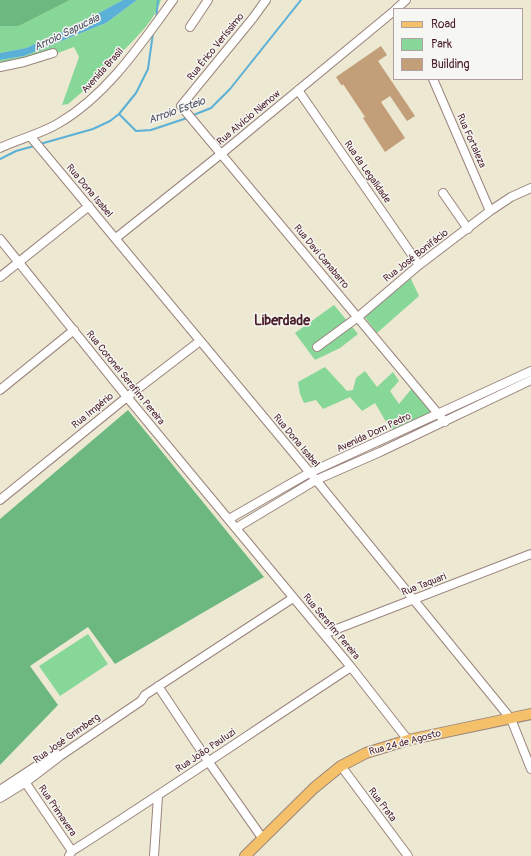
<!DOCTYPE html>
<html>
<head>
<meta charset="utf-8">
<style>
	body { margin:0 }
	#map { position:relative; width:531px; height:856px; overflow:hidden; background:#ece8d1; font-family:Pangolin,sans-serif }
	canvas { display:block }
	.legend { position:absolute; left:393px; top:8px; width:130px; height:72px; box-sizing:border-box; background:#f6f6f2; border:1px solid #b1a0a2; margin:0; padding:5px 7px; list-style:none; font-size:12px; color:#4a1f2b }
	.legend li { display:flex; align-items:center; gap:8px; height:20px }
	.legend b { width:20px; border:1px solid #b1a0a2 }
</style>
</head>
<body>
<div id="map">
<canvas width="531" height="856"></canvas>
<ul class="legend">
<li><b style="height:5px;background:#f4c16a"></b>Road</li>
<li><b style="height:11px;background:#86d798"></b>Park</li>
<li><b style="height:11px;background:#c29e79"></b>Building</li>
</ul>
</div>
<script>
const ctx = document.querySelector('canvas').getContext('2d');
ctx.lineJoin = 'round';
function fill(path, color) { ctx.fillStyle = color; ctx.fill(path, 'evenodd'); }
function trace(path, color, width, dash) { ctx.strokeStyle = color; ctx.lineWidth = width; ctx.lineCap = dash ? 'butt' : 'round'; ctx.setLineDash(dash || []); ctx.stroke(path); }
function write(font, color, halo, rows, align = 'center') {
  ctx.font = font + ' Pangolin,sans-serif'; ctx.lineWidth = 3; ctx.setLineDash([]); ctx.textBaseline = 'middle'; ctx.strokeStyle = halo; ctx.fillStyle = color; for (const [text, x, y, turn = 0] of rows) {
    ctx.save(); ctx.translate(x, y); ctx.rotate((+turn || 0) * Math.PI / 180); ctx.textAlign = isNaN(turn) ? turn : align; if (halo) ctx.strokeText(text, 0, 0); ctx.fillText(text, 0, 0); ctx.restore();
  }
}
const green = new Path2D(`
	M 70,0 L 123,0 L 73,27 L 26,48 L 0,53 L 0,26 L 19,26 Z
	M 137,0 L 161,0 C 155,19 139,35 125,49 C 107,69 89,87 68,104 L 62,105 L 79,57 L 74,47 L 47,57 L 0,68 L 0,60 L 24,56 L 106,23 Z
	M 410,277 L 419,296 L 377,333 L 364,316 Z
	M 334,305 L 358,334 L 340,348 L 315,360 L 295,333 Z
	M 325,367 L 347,391 L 353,390 L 356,378 L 365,371 L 377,387 L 393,372 L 399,381 L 390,391 L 399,404 L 413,387 L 436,415 L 392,432 L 375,403 L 362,411 L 350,397 L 323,409 L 316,400 L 304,403 L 300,394 L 298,382 Z
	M 88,634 L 108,664 L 60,696 L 39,666 Z`);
const forest = new Path2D(`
	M 0,0 L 70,0 L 19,26 L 0,26 Z
	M 128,410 L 264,577 L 115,664 L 88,627 L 30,666 L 58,705 L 0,765 L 0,519 Z`);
const water = new Path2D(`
	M 123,0 L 137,0 L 106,23 L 24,56 L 0,60 L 0,53 L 26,48 L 73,27 Z`);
const stream = new Path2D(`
	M 156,19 L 158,0
	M 119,114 L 136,131 L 151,130 L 187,118
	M 191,116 L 211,108 L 230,89 L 301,0
	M 40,144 L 93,129 L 110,121 L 119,114 L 136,93 L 148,69 L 153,33
	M 0,159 L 16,151 L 34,146`);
const building = new Path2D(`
	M 381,46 L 387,55 L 378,61 L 415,116 L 407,121 L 390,96 L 381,102 L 405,138 L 385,152 L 363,118 L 365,117 L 343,84 L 342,86 L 336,77 Z`);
const minor = new Path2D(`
	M 266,0 L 253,18 L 181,106 L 445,422
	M 396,9 L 406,0
	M 190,27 L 208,0
	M 0,67 L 24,62 L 53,53
	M 433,79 L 490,211
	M 298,90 L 419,265
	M 30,136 L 316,480 L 511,719 L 531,769
	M 0,148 C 19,139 41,134 59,123 C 107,95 141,44 173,0
	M 443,193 L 468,229
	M 116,238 L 221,154 L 394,11
	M 0,239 L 127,397 L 351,667 L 408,740
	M 0,277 L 89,206
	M 317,347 L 358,317 L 419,265 L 490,211 L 511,197 L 531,188
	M 0,390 L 74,330
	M 0,500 L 127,397 L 200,341
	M 229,519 L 309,473 L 531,371
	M 236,528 L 316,480 L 380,452 L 531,380
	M 324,634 L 531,554
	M 158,686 L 208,761 L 263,839
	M 341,766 L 408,856
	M 23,779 L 72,851 L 69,856
	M 0,790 L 56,753
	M 0,798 L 26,782 L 60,756 L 141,701 L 145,695 L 293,598
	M 72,851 C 166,791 258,728 351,667
	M 154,856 L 158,796`);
const major = new Path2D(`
	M 245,856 L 314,788 L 341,766 L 366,753 L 408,740 L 531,714`);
const streetNames = [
	["Rua Érico Veríssimo",216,47,-51],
	["Avenida Brasil",103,71,-48],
	["Rua Alvício Nienow",249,118,-40],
	["Rua Fortaleza",471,141,66],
	["Rua da Legalidade",367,172,55],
	["Rua Dona Isabel",89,191,50],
	["Rua José Bonifácio",416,256,-38],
	["Rua Davi Canabarro",321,257,50],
	["Rua Coronel Serafim Pereira",125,378,51],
	["Rua Império",93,411,-39],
	["Avenida Dom Pedro",374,433,-25],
	["Rua Dona Isabel",296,441,50],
	["Rua Taquari",424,585,-21],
	["Rua Serafim Pereira",331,627,50],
	["Rua José Grimberg",67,739,-35],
	["Rua 24 de Agosto",405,743,-15],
	["Rua João Pauluzi",206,751,-34],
	["Rua Prata",382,805,53],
	["Rua Primavera",57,811,56]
];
const waterNames = [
	["Arroio Sapucaia",67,33,-26],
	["Arroio Esteio",177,111,-20]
];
const districtNames = [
	["Liberdade",282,321]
];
fill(green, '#86d798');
fill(forest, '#6cb880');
fill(water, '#5bb0d7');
trace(stream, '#5bb0d7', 2);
fill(building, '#c29e79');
trace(minor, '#9b847e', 10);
trace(major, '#9b847e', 12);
trace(minor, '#fff', 8);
trace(major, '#f4c16a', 10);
write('10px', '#4a1f2b', '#f6f6f2', streetNames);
write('italic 11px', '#505267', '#f6f6f2', waterNames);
write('bold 14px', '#4a1f2b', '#f6f6f2', districtNames);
</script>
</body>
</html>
